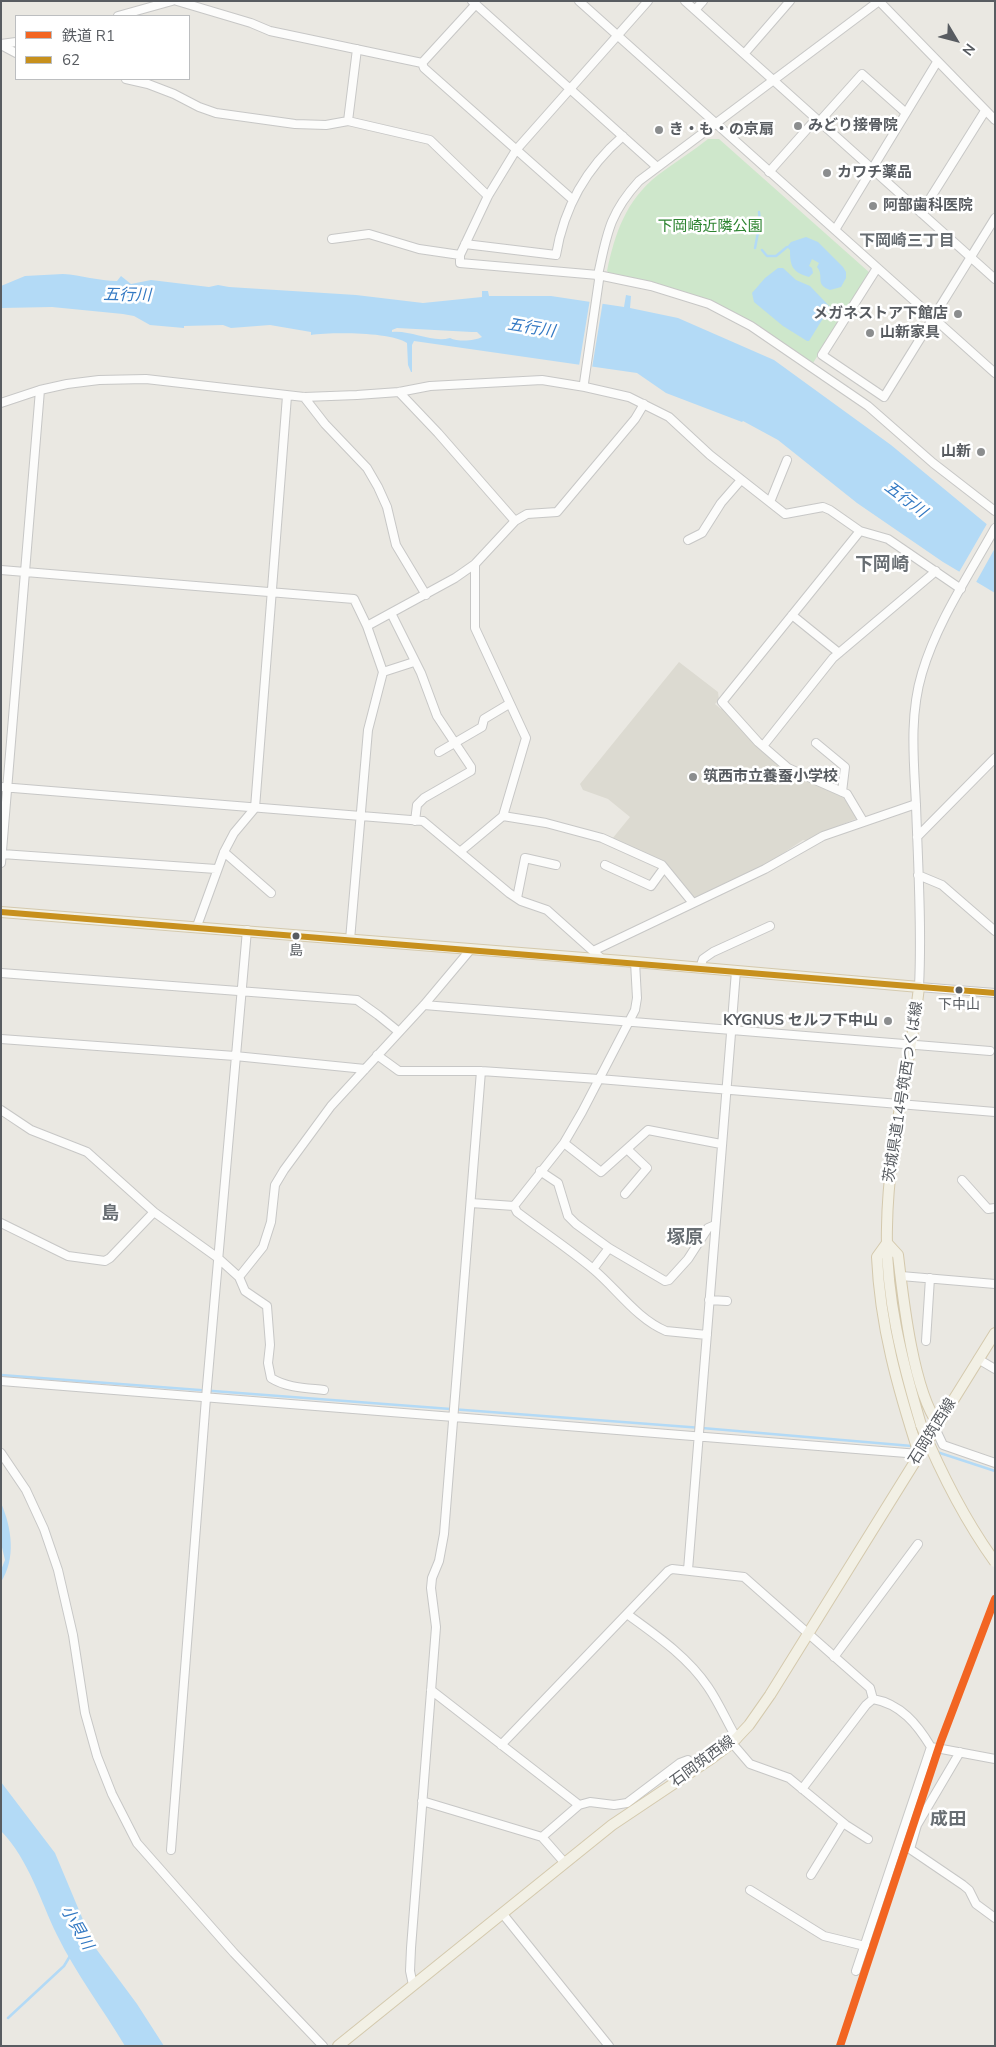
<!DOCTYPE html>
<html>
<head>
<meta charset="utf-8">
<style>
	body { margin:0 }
	#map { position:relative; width:996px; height:2047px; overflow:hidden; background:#eae8e2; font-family:"Nunito Sans","Noto Sans JP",sans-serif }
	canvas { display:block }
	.frame { position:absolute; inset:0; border:2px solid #585c61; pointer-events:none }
	.legend { position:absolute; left:15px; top:15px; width:175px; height:65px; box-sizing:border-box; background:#fff; border:1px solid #bcbec0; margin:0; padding:6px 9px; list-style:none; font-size:15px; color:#585c61 }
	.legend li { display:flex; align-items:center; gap:10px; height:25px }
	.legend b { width:25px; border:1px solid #bcbec0 }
	.north { position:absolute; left:931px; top:15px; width:50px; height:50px; -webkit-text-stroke:4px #fff; paint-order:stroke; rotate:127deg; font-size:14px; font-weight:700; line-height:20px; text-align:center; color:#585c61 }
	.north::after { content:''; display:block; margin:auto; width:18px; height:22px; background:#585c61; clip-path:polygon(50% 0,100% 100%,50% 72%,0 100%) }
</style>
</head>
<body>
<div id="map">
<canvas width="996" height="2047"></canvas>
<div class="frame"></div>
<ul class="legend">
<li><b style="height:6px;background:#f26522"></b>鉄道 R1</li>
<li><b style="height:6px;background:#c7901d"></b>62</li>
</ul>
<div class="north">N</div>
</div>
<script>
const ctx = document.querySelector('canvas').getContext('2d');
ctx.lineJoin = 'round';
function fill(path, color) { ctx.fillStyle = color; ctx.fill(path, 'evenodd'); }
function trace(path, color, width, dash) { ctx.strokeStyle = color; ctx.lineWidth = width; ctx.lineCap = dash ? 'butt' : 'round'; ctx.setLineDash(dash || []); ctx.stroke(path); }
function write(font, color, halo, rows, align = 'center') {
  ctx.font = font + ' "Nunito Sans","Noto Sans JP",sans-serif'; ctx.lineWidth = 5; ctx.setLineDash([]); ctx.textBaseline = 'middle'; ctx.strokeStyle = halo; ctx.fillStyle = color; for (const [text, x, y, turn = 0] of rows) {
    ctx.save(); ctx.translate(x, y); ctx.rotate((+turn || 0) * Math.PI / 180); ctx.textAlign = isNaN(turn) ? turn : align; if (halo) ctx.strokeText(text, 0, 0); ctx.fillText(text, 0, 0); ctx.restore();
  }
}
const education = new Path2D(`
	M 679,662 L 718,692 L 719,700 L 715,704 L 721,709 L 723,707 L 786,770 L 842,796 L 858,818 L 816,835 L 807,841 L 803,840 L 782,854 L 782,856 L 763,867 L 696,898 L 692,897 L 663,862 L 612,839 L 630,817 L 608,799 L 583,790 L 580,784 Z`);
const green = new Path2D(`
	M 708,139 L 719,139 L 870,273 L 813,363 L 808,363 L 713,303 L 611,275 L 607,271 C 615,233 626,200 658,175 C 675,162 692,152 708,139 Z`);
const water = new Path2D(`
	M 806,237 L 818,242 L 843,267 L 846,272 L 846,278 L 841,287 L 830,290 C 814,284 825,277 817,267 L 819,263 L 812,259 L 809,266 L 812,268 L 813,273 L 809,277 C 792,272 790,266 790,250 L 787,247 L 791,242 Z
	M 778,268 L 783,268 L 796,280 L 810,286 L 830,307 L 809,341 L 807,341 L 783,326 L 754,302 L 752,293 L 765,278 Z
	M 63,274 C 81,275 99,281 117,281 L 121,276 L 131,284 L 151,280 L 209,287 L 218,285 L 229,287 L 356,295 L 423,303 L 482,297 L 482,291 L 488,291 L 489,296 L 551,296 L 624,307 L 626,295 L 631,296 L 630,308 L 678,318 L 774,360 L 891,445 L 995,531 L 995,593 L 943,562 L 857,503 L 778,440 L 743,421 L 742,422 L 666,393 L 637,373 L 414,341 L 412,345 L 412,372 L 411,372 L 408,365 L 407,343 C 392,332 331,332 311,335 L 311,332 L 270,325 L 231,328 L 223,325 L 184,326 L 184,328 L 150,325 L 134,316 L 123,314 L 52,307 L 1,308 L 1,286 L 25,276 ZM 397,328 L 472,332 L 477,332 L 482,337 C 475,341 458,342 450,338 C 432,343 411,330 392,332 L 392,330 Z
	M 1,1503 C 12,1528 16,1559 1,1582 L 1,1570 L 5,1560 L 1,1543 Z
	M 1,1782 L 55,1853 L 94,1946 L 137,2004 L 164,2046 L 125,2046 C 103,2009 76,1974 57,1935 C 40,1900 29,1860 1,1831 Z`);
const pier = new Path2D(`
	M 590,299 L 603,301 L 592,368 L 579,366 Z
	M 988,522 L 995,528 L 995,548 L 975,584 L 958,574 Z`);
const stream = new Path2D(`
	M 755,248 L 760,222 L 759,212
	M 762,250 L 767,256 L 776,256 L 787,247
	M 1,1375 L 702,1428 L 912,1446
	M 937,1452 L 995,1471
	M 8,2018 L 64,1966 L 70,1956`);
const minor = new Path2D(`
	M 177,1 L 251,23 L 270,31 L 422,63
	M 472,1 L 657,167
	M 579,1 L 995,373
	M 648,1 L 516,150 L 488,196 L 460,255 L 460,263 L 598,275 L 651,286 L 709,304 L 751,326 L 868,406 L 933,463 L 995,511
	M 685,1 L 995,279
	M 879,1 L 995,120
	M 695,10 L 703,1
	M 118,16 L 172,1
	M 1,44 L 16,42
	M 1,45 L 16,53
	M 357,49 L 348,121 L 430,140 L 488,196
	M 744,54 L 790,1
	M 422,63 L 424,68 L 572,199
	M 422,63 L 476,4
	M 126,79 L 148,84 L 174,94 L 199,107 L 216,113 L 295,124 L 326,125 L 348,121
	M 819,122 L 862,74 L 906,113
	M 769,172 L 816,119
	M 921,213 L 985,111
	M 835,230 L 937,62
	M 332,239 L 369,234 L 419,249 L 460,255
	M 465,244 L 556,255 C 564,207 586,168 623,136
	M 877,268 L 822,355 L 884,397 L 995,218
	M 585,387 L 584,383 L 599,280 L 598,275 C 607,234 609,214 639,181 L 879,1
	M 399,392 L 438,433 L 515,521
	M 304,397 L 325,424 L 367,468 L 378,487 L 387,507 L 396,545 L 426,595
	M 1,403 L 40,390 L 67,384 L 99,380 L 146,379 L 304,397 L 357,395 L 399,392 L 430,386 L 542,380 L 585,387 L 629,397 L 669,417 L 710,455 L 785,514 L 823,507 L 830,510 L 860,531 L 888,539 L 961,589
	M 770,502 L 787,460
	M 995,528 C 969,575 937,622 922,673 C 909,716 914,762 916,805 C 918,864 922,928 919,987 L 995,993
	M 860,531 L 722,702 L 758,742 L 788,768 L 847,794 L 863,821
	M 688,540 L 702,533 L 721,503 L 741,480
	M 1,570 L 354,599 L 367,626 L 383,672 L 368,730 L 350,940
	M 391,613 L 421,673 L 437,716 L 471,767 L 471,771 L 424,798 L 417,805 L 415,821
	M 792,615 L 839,653
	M 367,626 L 455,578 L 475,564 L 515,521 L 527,514 L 557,512 L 635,419 L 644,404
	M 383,672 L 414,662
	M 816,743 L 845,767 L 842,792
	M 763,746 L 833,658 L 936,571
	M 439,752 L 482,727 L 484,719 L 509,704
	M 1,787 L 423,821 L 509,893 L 521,901 L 547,910 L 603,960
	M 503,816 L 546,823 L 602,838 L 662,865 L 693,903
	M 917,837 L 995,758
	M 461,851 L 503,816 L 526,738 L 475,628 L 475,564
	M 224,852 L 271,893
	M 2,854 L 216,869
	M 1,863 L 40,390
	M 605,865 L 651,886 L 664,868
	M 918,875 L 942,885 L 995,931
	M 517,898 L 525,858 L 556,865
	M 197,926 L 224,852 L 234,833 L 255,808 L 287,396
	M 593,951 L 765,869 L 823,836 L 916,804
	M 700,968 L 703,959 L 713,952 L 770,926
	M 1,973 L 357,1000 L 378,1015 L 399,1032
	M 424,1005 L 990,1051
	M 1,1039 L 235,1056 L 365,1069
	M 377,1055 L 399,1071 L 481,1071 L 599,1079 L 995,1112
	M 1,1110 L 31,1130 L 87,1152 L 154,1212 L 218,1258 L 239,1277 L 245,1291 L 267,1306 L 270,1345 L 268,1363 L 271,1378 C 287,1388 306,1388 324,1390
	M 564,1143 L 601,1172 L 648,1130 L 721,1144
	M 540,1171 L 558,1183 L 568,1216 L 576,1224 L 609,1248 L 665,1281 L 669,1280 L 688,1259 L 708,1228 L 715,1225
	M 962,1180 L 988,1209 L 995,1208
	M 625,1194 L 647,1168 L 627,1149
	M 471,1203 L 514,1206
	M 514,1206 L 564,1143 L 582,1112 L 635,1010 L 637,998 L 635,962
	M 514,1206 L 517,1212 C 542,1231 569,1249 593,1269 C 617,1289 637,1319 666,1331 L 707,1335
	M 1,1223 L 68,1256 L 105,1261 L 110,1258 L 154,1212
	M 593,1269 L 609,1248
	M 901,1276 L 995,1284
	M 239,1277 L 263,1247 L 271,1222 L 275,1185 L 284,1170 L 331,1106 L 424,1005 L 471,949
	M 709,1300 L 727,1301
	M 926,1341 L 930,1278
	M 978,1359 L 995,1369
	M 1,1381 L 919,1454
	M 935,1428 L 943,1445 L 995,1463
	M 1,1453 L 26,1490 L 44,1529 L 58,1570 L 73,1635 L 85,1713 L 97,1756 L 112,1794 L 137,1843 L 234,1953 L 323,2046
	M 688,1570 L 736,971
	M 627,1614 C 656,1635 688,1657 708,1687 C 719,1703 727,1722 737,1739
	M 834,1657 L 918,1544
	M 431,1690 L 579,1805
	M 732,1743 L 750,1764 L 789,1778 L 846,1825 L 868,1839
	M 501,1745 L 668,1571 L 672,1569 L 744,1577 L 870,1688 L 873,1699
	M 960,1752 L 917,1825 L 910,1849 L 963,1885 L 969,1890 L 976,1904 L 995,1918
	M 802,1789 L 866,1705 L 873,1699 C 901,1704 917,1724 931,1747 L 995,1759
	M 422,1801 L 542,1837 L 564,1862
	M 542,1837 L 579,1805 L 590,1802 L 614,1805 L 627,1803 L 680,1763 L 688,1760 L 699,1767
	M 171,1850 L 206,1398 L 247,930
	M 811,1875 L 843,1823
	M 750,1890 L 824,1936 L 865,1946
	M 502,1913 L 609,2046
	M 856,1971 L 931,1747
	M 413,1985 L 410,1971 L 411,1948 L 436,1627 L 431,1588 L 432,1578 L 439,1561 L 444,1534 L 481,1071`);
const major = new Path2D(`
	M 1,912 L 635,962 L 919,987 C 910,1068 888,1146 887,1227 C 885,1295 902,1361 921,1425
	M 919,1454 C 898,1389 880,1326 877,1257 L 887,1243 L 898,1255 C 903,1298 913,1390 938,1424
	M 338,2046 L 612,1825 L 712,1758 L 732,1743 L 749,1725 L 770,1695 L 995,1333`);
const majorBridge = new Path2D(`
	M 921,1425 C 941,1473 964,1519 995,1562`);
const bus1 = new Path2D(`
	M 1,912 L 995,993`);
const rail1 = new Path2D(`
	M 840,2046 L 941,1741 L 995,1599`);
const markers = [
	[798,126,5,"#8b8d8e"],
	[659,130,5,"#8b8d8e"],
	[827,173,5,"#8b8d8e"],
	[873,206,5,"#8b8d8e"],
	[958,314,5,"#8b8d8e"],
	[870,333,5,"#8b8d8e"],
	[981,452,5,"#8b8d8e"],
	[693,777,5,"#8b8d8e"],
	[296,936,4.5,"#585c61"],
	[959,990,4.5,"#585c61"],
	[888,1021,5,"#8b8d8e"]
];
const busNames = [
	["島",296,952],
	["下中山",959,1006]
];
const poiNames = [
	["みどり接骨院",808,126],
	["き・も・の京扇",669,130],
	["カワチ薬品",837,173],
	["阿部歯科医院",883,206],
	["メガネストア下館店",948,314,"right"],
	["山新家具",880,333],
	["山新",971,452,"right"],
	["筑西市立養蚕小学校",703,777],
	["KYGNUS セルフ下中山",878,1021,"right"]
];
const parkNames = [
	["下岡崎近隣公園",710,227]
];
const streetNames = [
	["茨城県道14号筑西つくば線",904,1092,-81],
	["石岡筑西線",933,1432,-58],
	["石岡筑西線",703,1762,-36]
];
const neighbourhoodNames = [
	["下岡崎三丁目",907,242]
];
const waterNames = [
	["五行川",127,296,1],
	["五行川",531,329,9],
	["五行川",905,500,37],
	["小貝川",76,1928,60]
];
const quarterNames = [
	["下岡崎",882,566],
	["島",110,1215],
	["塚原",685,1239],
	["成田",948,1821]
];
fill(education, '#dcdad1');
fill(green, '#cee7cb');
fill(water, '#b3daf6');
fill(pier, '#eae8e2');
trace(stream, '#b3daf6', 2.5);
trace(minor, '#c7c7c6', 10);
trace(major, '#d4c9ad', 12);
trace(minor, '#fcfcfb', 8);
trace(major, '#f2f0e5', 10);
trace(majorBridge, '#d4c9ad', 12, []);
trace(majorBridge, '#f2f0e5', 10);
trace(bus1, '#c7901d', 6);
trace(rail1, '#f26522', 8);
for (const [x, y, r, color] of markers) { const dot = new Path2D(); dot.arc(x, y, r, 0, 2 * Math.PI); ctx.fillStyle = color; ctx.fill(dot); trace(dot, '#fff', 2); }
write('14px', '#585c61', '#fff', busNames);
write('bold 15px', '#585c61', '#fff', poiNames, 'left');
write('15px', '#2d8430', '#fff', parkNames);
write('15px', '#585c61', '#fff', streetNames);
write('bold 16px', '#686e73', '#fff', neighbourhoodNames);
write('italic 16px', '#3379c3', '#fff', waterNames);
write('bold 18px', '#686e73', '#fff', quarterNames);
</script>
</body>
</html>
